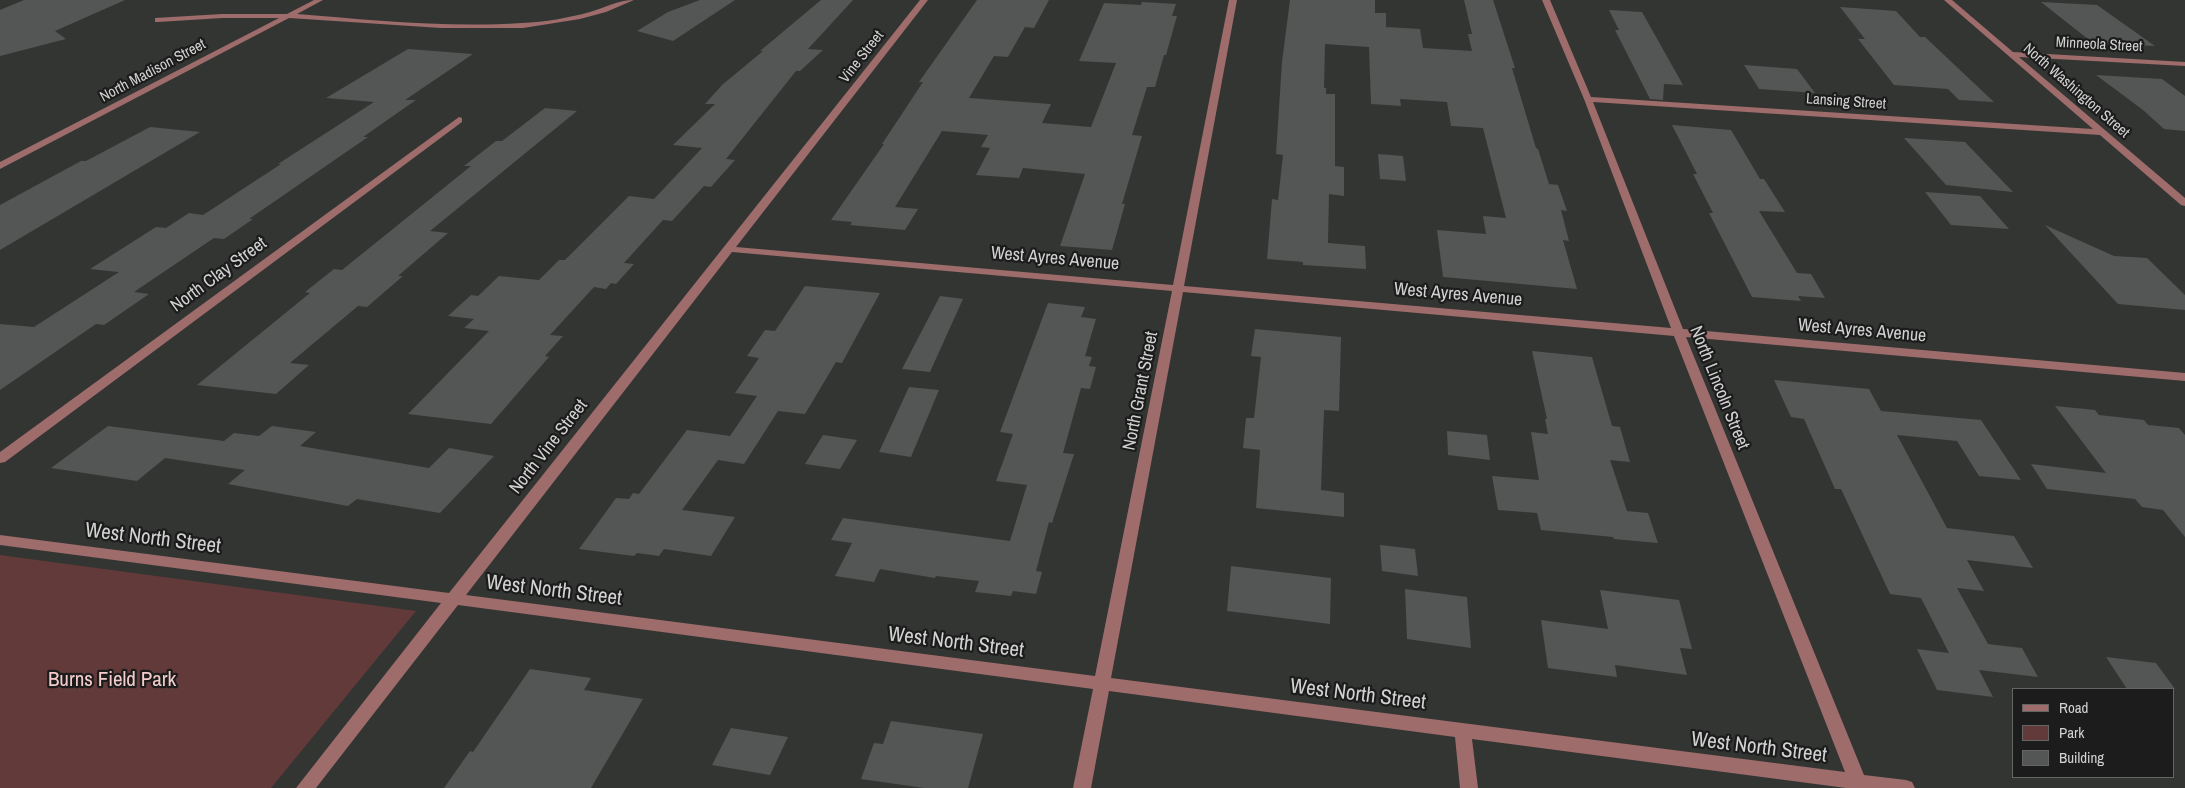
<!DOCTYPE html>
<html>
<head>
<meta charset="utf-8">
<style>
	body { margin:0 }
	#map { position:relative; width:2185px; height:788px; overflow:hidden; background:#333533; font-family:"Archivo Narrow",sans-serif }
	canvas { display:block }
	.legend { position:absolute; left:2012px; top:688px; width:162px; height:90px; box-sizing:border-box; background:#1b1c1b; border:1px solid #646564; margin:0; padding:6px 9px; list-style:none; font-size:15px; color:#d1d2d1 }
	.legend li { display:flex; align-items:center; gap:10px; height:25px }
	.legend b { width:25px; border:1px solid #646564 }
</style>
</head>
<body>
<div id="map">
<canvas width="2185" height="788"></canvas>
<ul class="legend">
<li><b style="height:6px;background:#9d6c6b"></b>Road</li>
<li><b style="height:14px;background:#623a3a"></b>Park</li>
<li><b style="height:14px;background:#535654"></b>Building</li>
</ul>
</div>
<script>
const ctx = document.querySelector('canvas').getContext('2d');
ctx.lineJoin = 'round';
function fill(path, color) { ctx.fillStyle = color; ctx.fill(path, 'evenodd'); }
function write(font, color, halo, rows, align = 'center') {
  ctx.font = font + ' "Archivo Narrow",sans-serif'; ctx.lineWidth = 4.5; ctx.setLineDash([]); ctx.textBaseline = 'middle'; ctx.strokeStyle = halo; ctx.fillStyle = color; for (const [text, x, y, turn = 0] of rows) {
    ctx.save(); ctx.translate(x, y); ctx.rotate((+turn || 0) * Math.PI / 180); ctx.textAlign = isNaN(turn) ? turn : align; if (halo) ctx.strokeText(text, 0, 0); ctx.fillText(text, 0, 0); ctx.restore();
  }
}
const green = new Path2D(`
	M 0,555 L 416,611 L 271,788 L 0,788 Z`);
const building = new Path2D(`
	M 24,0 L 125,0 L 55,31 L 66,39 L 0,56 L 0,10 Z
	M 700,0 L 735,0 L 673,41 L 637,31 L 668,12 Z
	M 821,0 L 853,0 L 808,49 L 823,50 L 800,71 L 796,71 L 726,159 L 735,160 L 711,187 L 704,186 L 672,221 L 663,220 L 624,263 L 634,264 L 616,284 L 611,283 L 606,289 L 594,287 L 550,335 L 563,336 L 545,356 L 549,357 L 491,424 L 408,414 L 489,331 L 464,328 L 474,319 L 448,316 L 471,295 L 478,296 L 499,276 L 539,280 L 559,260 L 565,260 L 629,196 L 654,199 L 702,148 L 673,145 L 715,104 L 705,104 L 722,85 L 763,51 L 760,51 Z
	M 977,0 L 1049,0 L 1034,28 L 1025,27 L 1008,57 L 994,56 L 969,98 L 1051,104 L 1042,123 L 1091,127 L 1116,63 L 1079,61 L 1104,3 L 1141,5 L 1142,2 L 1176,4 L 1172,16 L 1177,16 L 1166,55 L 1164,55 L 1155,87 L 1147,87 L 1132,135 L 1142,136 L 1122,204 L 1125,204 L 1112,250 L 1060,246 L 1085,174 L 1023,168 L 1019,178 L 976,175 L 990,148 L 981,147 L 988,135 L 942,131 L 895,207 L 918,209 L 905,230 L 850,225 L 852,222 L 831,220 L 884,144 L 882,144 L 923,82 L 919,82 Z
	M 1290,0 L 1375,0 L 1375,13 L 1386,13 L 1386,27 L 1420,29 L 1423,48 L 1472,51 L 1468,34 L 1472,34 L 1464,0 L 1493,0 L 1515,68 L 1512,68 L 1536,148 L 1538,149 L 1549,184 L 1558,185 L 1567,211 L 1561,210 L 1569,241 L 1563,240 L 1577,289 L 1443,277 L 1437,230 L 1486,234 L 1483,216 L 1506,218 L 1483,128 L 1451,126 L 1447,102 L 1400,99 L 1401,106 L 1371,104 L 1369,47 L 1325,44 L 1324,88 L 1326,88 L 1326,94 L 1335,94 L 1335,166 L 1344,167 L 1344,196 L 1329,194 L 1328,243 L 1365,246 L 1366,269 L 1303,265 L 1303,262 L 1267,259 L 1272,199 L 1278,200 L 1283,155 L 1276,154 L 1282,62 Z
	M 2041,2 L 2097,5 L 2155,46 L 2093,43 Z
	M 1840,7 L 1896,11 L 1920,37 L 1925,37 L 1994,102 L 1959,100 L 1948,89 L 1894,85 L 1858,39 L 1865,39 Z
	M 1609,10 L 1642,12 L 1683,85 L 1664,84 L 1663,100 L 1650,99 L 1615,30 L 1619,30 Z
	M 408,49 L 473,54 L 405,100 L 416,100 L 363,137 L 368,137 L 249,219 L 253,219 L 224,239 L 214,238 L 134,292 L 149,294 L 104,325 L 96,324 L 0,390 L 0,324 L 34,327 L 119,272 L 90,269 L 156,227 L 166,228 L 189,213 L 203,215 L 281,164 L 278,164 L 374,102 L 326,98 Z
	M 1744,65 L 1797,69 L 1815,93 L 1759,89 Z
	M 2096,75 L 2162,79 L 2185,96 L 2185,131 L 2164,129 L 2143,110 Z
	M 545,108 L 577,111 L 430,231 L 448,233 L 398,276 L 403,276 L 367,307 L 358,306 L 290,363 L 309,365 L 276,394 L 197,385 L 310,293 L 305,292 L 334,269 L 342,270 L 471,166 L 464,166 L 496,141 L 502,141 Z
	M 1672,125 L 1731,130 L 1760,179 L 1764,179 L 1785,212 L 1759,211 L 1797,273 L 1811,274 L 1825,298 L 1798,296 L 1801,301 L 1752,297 L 1709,213 L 1713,213 L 1693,174 L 1697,174 Z
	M 150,127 L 200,132 L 0,250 L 0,205 L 81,161 L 86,161 Z
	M 1904,138 L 1965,142 L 2013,192 L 1946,185 Z
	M 1378,154 L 1403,156 L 1406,181 L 1380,179 Z
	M 1925,192 L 1980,196 L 2009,229 L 1951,225 Z
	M 2045,225 L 2114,256 L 2147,258 L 2185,295 L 2185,310 L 2118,304 Z
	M 805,286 L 880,293 L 842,363 L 836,362 L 805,414 L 778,411 L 744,464 L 718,460 L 682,510 L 735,517 L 711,556 L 664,549 L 659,556 L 637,553 L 634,556 L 579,549 L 616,498 L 629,499 L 633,493 L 639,494 L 687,430 L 730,436 L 757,396 L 735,393 L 759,358 L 747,356 L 765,330 L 775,331 Z
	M 940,296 L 963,299 L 930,372 L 902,369 Z
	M 1048,303 L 1085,307 L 1081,317 L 1096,319 L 1085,356 L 1092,357 L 1089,366 L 1096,367 L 1090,389 L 1081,388 L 1063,453 L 1074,454 L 1052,523 L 1049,522 L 1036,571 L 1042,572 L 1036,594 L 1013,591 L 1011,596 L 975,592 L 979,581 L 936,576 L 935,578 L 880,569 L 874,582 L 835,576 L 852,543 L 831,540 L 843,518 L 1010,541 L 1027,485 L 996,481 L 1013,434 L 1000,432 Z
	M 1255,329 L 1341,337 L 1339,411 L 1324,410 L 1321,490 L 1344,493 L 1344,517 L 1256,508 L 1260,450 L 1243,448 L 1246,418 L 1254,418 L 1261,357 L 1251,356 Z
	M 1532,351 L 1592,357 L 1612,426 L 1620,427 L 1630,462 L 1610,460 L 1627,511 L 1648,513 L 1658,543 L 1614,539 L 1613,537 L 1541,530 L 1537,513 L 1498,510 L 1492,476 L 1539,480 L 1531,432 L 1548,434 L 1545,419 L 1547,419 Z
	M 1774,380 L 1869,389 L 1881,411 L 1981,420 L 2021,480 L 1979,476 L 1957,441 L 1897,435 L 1947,528 L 2014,536 L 2033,568 L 1967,560 L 1984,591 L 1957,588 L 1988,644 L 2022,648 L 2038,677 L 1979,670 L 1993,697 L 1937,690 L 1917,649 L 1949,653 L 1921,598 L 1890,594 L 1841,489 L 1835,489 L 1804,419 L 1791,417 Z
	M 909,387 L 939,390 L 911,457 L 879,452 Z
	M 2055,406 L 2095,410 L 2099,415 L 2144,420 L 2148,425 L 2179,428 L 2185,435 L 2185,537 L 2163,510 L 2142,507 L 2135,499 L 2047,489 L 2031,464 L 2106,473 Z
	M 108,426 L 224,441 L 234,433 L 259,436 L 272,426 L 316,432 L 300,446 L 429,468 L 449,448 L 494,456 L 440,513 L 357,499 L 348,506 L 228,484 L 245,470 L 165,458 L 137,481 L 51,468 Z
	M 1447,431 L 1487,435 L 1490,460 L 1448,455 Z
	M 823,435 L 857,440 L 840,469 L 805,464 Z
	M 1380,545 L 1415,549 L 1418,576 L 1382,571 Z
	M 1231,566 L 1331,578 L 1330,624 L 1227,611 Z
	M 1405,589 L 1467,597 L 1471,648 L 1407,639 Z
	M 1600,590 L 1679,600 L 1692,649 L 1680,648 L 1687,675 L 1615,665 L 1617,677 L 1548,668 L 1541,620 L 1608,629 Z
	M 2106,657 L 2156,663 L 2175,689 L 2127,689 Z
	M 530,669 L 591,678 L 584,690 L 643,699 L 591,788 L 444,788 L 470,751 L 473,752 Z
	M 891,721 L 983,734 L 968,788 L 924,788 L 861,779 L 874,743 L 883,744 Z
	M 731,728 L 788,737 L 770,775 L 712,765 Z`);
const minor = new Path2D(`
	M 314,0 L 323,0 L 297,14 C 371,20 447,28 522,23 C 545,22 568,18 590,12 C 604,8 618,0 634,0 L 606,12 L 580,19 L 523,28 L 441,28 L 289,18 L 0,169 L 0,162 L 279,18 L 222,18 L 158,22 L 155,22 L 155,18 L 222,14 L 287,14 Z
	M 920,0 L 928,0 L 736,247 L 1173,285 L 1229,0 L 1237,0 L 1184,286 L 1671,328 L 1584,99 L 1542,0 L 1550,0 L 1591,97 L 2093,129 L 1944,0 L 1952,0 L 2013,52 L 2185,62 L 2185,66 L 2019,57 L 2185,198 L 2185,206 L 2181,205 L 2100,135 L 1593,102 L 1683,329 L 2185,373 L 2185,381 L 1686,337 L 1864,775 L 1906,780 L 1912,782 L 1915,788 L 1846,788 L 1472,739 L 1478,788 L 1460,788 L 1455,737 L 1109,691 L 1091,788 L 1073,788 L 1093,689 L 458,605 L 316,788 L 296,788 L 441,603 L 0,545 L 0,535 L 449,593 ZM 732,252 L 1172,291 L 1095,676 L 466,595 ZM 1183,292 L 1674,336 L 1845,772 L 1111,678 Z
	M 459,117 L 462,118 L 462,122 L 5,462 L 0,463 L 0,452 Z`);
const farStreetnames = [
	["Minneola Street",2099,45,3],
	["Vine Street",862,57,-52],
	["North Madison Street",153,71,-28],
	["North Washington Street",2076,91,41],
	["Lansing Street",1846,102,4]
];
const streetNames = [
	["West Ayres Avenue",1055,259,5],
	["North Clay Street",219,275,-36],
	["West Ayres Avenue",1458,295,5],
	["West Ayres Avenue",1862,331,5],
	["North Lincoln Street",1719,388,68],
	["North Grant Street",1141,391,-79],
	["North Vine Street",549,447,-52]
];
const nearStreetnames = [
	["West North Street",153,539,7],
	["West North Street",554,591,7],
	["West North Street",956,643,7],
	["West North Street",1358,695,7],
	["West North Street",1759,748,7]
];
const nearParknames = [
	["Burns Field Park",112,680]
];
fill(green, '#623a3a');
fill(building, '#535654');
fill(minor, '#9d6c6b');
write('15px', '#d1d2d1', '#1b1c1b', farStreetnames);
write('18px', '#d1d2d1', '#1b1c1b', streetNames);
write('21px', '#d1d2d1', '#1b1c1b', nearStreetnames);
write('21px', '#f3cccb', '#1b1c1b', nearParknames);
</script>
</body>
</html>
